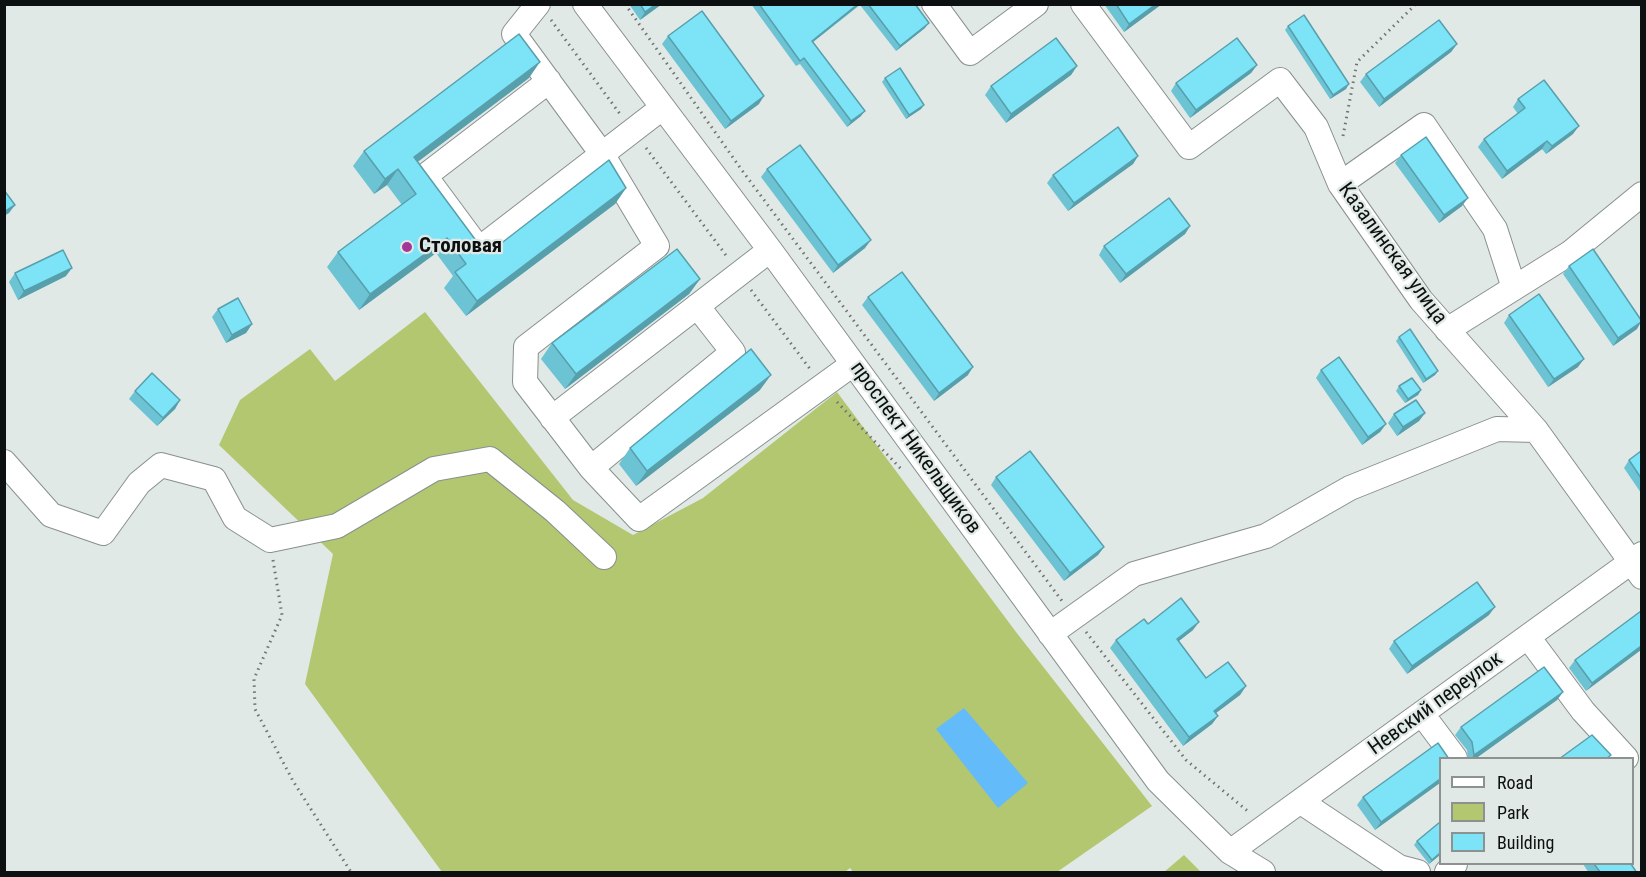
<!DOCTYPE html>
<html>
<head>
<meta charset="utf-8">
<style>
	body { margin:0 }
	#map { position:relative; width:1646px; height:877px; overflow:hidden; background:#e0e9e6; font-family:"Roboto Condensed",sans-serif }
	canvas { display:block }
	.frame { position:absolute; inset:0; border:6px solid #0d1010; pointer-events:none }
	.legend { position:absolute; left:1439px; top:757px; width:195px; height:108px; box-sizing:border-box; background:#e0e9e6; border:2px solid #8c9290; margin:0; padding:8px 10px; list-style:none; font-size:18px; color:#0d1010 }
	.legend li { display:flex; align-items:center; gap:12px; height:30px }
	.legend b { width:30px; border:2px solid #8c9290 }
</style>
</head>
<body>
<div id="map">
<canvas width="1646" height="877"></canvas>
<div class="frame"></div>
<ul class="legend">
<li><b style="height:8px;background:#fff"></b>Road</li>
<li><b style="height:16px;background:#b3c771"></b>Park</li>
<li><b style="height:16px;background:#7de3f6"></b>Building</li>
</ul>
</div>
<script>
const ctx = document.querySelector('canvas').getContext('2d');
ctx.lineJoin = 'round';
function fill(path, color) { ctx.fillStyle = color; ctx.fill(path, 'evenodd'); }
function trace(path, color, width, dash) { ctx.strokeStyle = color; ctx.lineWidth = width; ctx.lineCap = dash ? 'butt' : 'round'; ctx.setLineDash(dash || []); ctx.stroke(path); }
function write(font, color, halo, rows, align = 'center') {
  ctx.font = font + ' "Roboto Condensed",sans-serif'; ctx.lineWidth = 4.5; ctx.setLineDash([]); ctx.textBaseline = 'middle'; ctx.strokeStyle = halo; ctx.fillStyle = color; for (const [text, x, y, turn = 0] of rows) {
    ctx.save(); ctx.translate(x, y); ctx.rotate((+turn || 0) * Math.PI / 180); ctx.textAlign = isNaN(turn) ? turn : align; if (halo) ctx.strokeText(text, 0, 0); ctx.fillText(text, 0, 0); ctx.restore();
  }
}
const green = new Path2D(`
	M 425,312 L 573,500 L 633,535 L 703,498 L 837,392 L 1016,632 L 1152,806 L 1057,872 L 853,872 L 850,868 L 845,872 L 442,872 L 305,684 L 333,554 L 219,445 L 240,400 L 310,349 L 335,381 Z
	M 1184,855 L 1201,872 L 1164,872 Z`);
const water = new Path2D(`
	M 964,708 L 1028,783 L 998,808 L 936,729 Z`);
const path = new Path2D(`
	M 625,4 L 741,169 L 1062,601
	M 551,20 L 620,114
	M 1343,136 L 1357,62 L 1416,4
	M 646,148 L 728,258
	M 751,290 L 810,369
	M 837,402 L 903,471
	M 273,560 L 282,615 L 254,679 L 255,709 L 293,781 L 351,872
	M 1086,632 L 1186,760 L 1250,813`);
const minor = new Path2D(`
	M 538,4 L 514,34 L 602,154 L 657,246 L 526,347 L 525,382 L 591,468 L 639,519 L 853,364
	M 585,4 L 770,250 L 1158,781 L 1230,852 L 1263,872
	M 934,4 L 970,53 L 1036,4
	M 1083,4 L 1189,147 L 1280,80 L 1316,127 L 1340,184 L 1421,300 L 1536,430 L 1642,577
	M 549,81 L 425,176 L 479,249 L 662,108
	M 1340,184 L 1424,125 L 1495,229 L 1514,288
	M 1447,330 L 1570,253 L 1642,194
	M 552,418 L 770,250
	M 4,462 L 51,515 L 103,533 L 139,483 L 161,465 L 214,479 L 235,518 L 270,540 L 337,526 L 434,469 L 490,459 L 555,511 L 604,557
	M 591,468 L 733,352 L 697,306
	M 1050,634 L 1134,574 L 1266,536 L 1350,488 L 1497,429 L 1536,430
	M 1528,637 L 1583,711 L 1626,758
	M 1422,714 L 1455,758
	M 1301,802 L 1399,867 L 1418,872
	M 1230,852 L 1642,554
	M 1447,872 L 1455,864`);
const wall = new Path2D(`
	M 629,4 L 662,4 L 640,20 Z
	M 751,4 L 915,4 L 925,28 L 896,51 L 860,5 L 813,42 L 861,116 L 847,127 L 800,64 L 796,66 Z
	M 1104,4 L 1162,4 L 1124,32 Z
	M 1288,26 L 1346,89 L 1330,99 L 1285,30 Z
	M 668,36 L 759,104 L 725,129 L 662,44 Z
	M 1457,44 L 1451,52 L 1379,107 L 1360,82 L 1366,74 Z
	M 1257,65 L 1251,73 L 1190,118 L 1171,91 L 1176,83 Z
	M 1077,66 L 1071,75 L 1006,123 L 985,95 L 991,86 Z
	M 529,78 L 417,162 L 483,250 L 499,245 L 626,188 L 615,204 L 466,316 L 444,288 L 453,276 L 436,253 L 359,310 L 327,267 L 338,252 L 402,205 L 387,185 L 374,194 L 353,166 L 364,151 Z
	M 885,78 L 924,105 L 921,109 L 906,119 L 882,82 Z
	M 1518,99 L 1573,134 L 1546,154 L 1542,149 L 1502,179 L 1478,147 L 1484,139 L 1518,114 L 1513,107 Z
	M 1401,155 L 1462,206 L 1439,223 L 1395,163 Z
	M 1138,156 L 1133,164 L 1068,211 L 1047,183 L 1053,175 Z
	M 767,169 L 865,248 L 833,273 L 761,177 Z
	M 1190,226 L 1185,234 L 1120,283 L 1099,255 L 1104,246 Z
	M 1569,266 L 1637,329 L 1613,346 L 1563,274 Z
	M 15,273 L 66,276 L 18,300 L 9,282 Z
	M 700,279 L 689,294 L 565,389 L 541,359 L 552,343 Z
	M 868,297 L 968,375 L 934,401 L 862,305 Z
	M 218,309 L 252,324 L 246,333 L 226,343 L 212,317 Z
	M 1509,315 L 1578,367 L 1548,387 L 1504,323 Z
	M 1399,337 L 1438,371 L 1435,375 L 1423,383 L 1396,341 Z
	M 1321,370 L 1386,424 L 1380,432 L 1362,445 L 1316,378 Z
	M 1399,386 L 1421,390 L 1418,395 L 1405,403 L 1396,391 Z
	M 760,390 L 636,486 L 619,464 L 630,448 Z
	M 135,391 L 180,400 L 175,409 L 157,426 L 129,399 Z
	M 1425,413 L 1419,421 L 1397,436 L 1388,423 L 1394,414 Z
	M 1641,451 L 1641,493 L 1624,468 L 1629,460 Z
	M 996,477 L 1104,547 L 1098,555 L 1064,581 L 991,485 Z
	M 1641,613 L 1586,691 L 1569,668 L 1575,660 Z
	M 1489,615 L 1407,674 L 1389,649 L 1394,641 Z
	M 1148,624 L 1193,630 L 1179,641 L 1206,678 L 1246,686 L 1240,695 L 1216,713 L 1218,716 L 1212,724 L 1183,746 L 1110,648 L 1116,640 Z
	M 1563,692 L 1557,700 L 1475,759 L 1468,759 L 1467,750 L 1455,735 L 1461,727 Z
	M 1449,759 L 1375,830 L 1357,805 L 1363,797 Z
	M 1417,841 L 1440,855 L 1429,864 L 1414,845 Z
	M 1583,864 L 1631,864 L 1637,873 L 1589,873 Z`);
const shadedWall = new Path2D(`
	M 656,4 L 662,4 L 640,20 L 645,12 Z
	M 858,4 L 860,4 L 808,46 L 812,41 Z
	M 1156,4 L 1162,4 L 1124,32 L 1129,24 Z
	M 929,23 L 925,28 L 896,51 L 900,46 Z
	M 1457,44 L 1451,52 L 1379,107 L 1384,99 Z
	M 540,62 L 529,78 L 403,173 L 414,157 Z
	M 1257,65 L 1251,73 L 1190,118 L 1196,110 Z
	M 1077,66 L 1071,75 L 1006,123 L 1011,114 Z
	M 1349,84 L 1346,89 L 1330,99 L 1333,95 Z
	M 764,96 L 759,104 L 725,129 L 731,121 Z
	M 924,105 L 921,109 L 906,119 L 909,115 Z
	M 865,111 L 861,116 L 847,127 L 851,121 Z
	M 1579,126 L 1573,134 L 1546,154 L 1552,146 Z
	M 1547,141 L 1542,149 L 1502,179 L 1507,171 Z
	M 1138,156 L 1133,164 L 1068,211 L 1074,203 Z
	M 398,169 L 387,185 L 374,194 L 385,179 Z
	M 626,188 L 615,204 L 466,316 L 477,301 Z
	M 1468,198 L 1462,206 L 1439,223 L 1444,215 Z
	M 15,205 L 9,213 L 4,216 L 4,212 Z
	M 1190,226 L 1185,234 L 1120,283 L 1126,274 Z
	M 447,238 L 436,253 L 359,310 L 370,294 Z
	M 871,240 L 865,248 L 833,273 L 838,265 Z
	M 72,268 L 66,276 L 18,300 L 24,291 Z
	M 700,279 L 689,294 L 565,389 L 576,374 Z
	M 1641,322 L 1637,329 L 1613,346 L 1618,338 Z
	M 252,324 L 246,333 L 226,343 L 232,335 Z
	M 1584,359 L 1578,367 L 1548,387 L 1554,379 Z
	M 973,367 L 968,375 L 934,401 L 939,393 Z
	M 1438,371 L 1435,375 L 1423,383 L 1426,379 Z
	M 771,375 L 760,390 L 636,486 L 647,471 Z
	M 1421,390 L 1418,395 L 1405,403 L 1408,399 Z
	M 180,400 L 175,409 L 157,426 L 163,418 Z
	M 1425,413 L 1419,421 L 1397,436 L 1403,427 Z
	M 1386,424 L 1380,432 L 1362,445 L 1368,437 Z
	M 1104,547 L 1098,555 L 1064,581 L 1070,573 Z
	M 1495,607 L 1489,615 L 1407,674 L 1412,666 Z
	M 1199,622 L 1193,630 L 1171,647 L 1177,639 Z
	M 1641,646 L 1641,650 L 1586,691 L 1592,683 Z
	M 1246,686 L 1240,695 L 1208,719 L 1214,711 Z
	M 1563,692 L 1557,700 L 1475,759 L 1471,759 L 1474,755 Z
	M 1218,716 L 1212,724 L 1183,746 L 1189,737 Z
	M 1440,779 L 1440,783 L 1375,830 L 1381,822 Z
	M 1440,853 L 1440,855 L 1429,864 L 1432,860 Z`);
const building = new Path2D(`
	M 640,4 L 656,4 L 645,12 Z
	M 759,4 L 858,4 L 812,41 L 865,111 L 851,121 L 804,58 L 800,61 Z
	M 868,4 L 915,4 L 929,23 L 900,46 Z
	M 1116,4 L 1156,4 L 1129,24 Z
	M 702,11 L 764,96 L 731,121 L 668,36 Z
	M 1304,15 L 1349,84 L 1333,95 L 1288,26 Z
	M 1439,20 L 1457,44 L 1384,99 L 1366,74 Z
	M 519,34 L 540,62 L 414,157 L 483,250 L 499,245 L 609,160 L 626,188 L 477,301 L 455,272 L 466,264 L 447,238 L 370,294 L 338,252 L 416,194 L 398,169 L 385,179 L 364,151 Z
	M 1056,38 L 1077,66 L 1011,114 L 991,86 Z
	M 1237,38 L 1257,65 L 1196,110 L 1176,83 Z
	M 900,68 L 924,105 L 909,115 L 885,78 Z
	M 1544,80 L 1579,126 L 1552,146 L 1547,141 L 1507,171 L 1484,139 L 1525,108 L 1518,99 Z
	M 1118,127 L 1138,156 L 1074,203 L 1053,175 Z
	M 1426,137 L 1468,198 L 1444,215 L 1401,155 Z
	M 800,145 L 871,240 L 838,265 L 767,169 Z
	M 4,190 L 15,205 L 4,212 Z
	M 1169,198 L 1190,226 L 1126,274 L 1104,246 Z
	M 677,249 L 700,279 L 576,374 L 552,343 Z
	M 1593,249 L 1641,320 L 1641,322 L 1618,338 L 1569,266 Z
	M 63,250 L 72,268 L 24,291 L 15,273 Z
	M 902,272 L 973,367 L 939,393 L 868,297 Z
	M 1539,294 L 1584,359 L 1554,379 L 1509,315 Z
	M 238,298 L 252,324 L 232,335 L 218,309 Z
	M 1410,329 L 1438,371 L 1426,379 L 1399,337 Z
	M 751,349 L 771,375 L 647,471 L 630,448 Z
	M 1339,357 L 1386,424 L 1368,437 L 1321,370 Z
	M 152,373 L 180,400 L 163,418 L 135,391 Z
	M 1412,378 L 1421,390 L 1408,399 L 1399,386 Z
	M 1416,400 L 1425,413 L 1403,427 L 1394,414 Z
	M 1030,451 L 1104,547 L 1070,573 L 996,477 Z
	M 1641,451 L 1641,478 L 1629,460 Z
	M 1477,582 L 1495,607 L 1412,666 L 1394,641 Z
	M 1181,598 L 1199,622 L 1177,639 L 1206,678 L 1228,662 L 1246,686 L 1214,711 L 1218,716 L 1189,737 L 1116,640 L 1144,619 L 1148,624 Z
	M 1641,611 L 1641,646 L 1592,683 L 1575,660 Z
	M 1544,667 L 1563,692 L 1474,755 L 1472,742 L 1461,727 Z
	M 1592,735 L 1611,755 L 1606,759 L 1559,759 Z
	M 1438,743 L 1449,759 L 1440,759 L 1440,779 L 1381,822 L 1363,797 Z
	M 1440,822 L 1440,853 L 1432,860 L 1417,841 Z
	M 1594,864 L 1631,864 L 1637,873 L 1601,873 Z`);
const markers = [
	[407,247,6,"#a33696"]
];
const poiNames = [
	["Столовая",419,247]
];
const streetNames = [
	["Казалинская улица",1392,254,54],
	["проспект Никельщиков",915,448,54],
	["Невский переулок",1436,704,-36]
];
fill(green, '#b3c771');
fill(water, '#63bbf9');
trace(minor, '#88908e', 26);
trace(path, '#6e7472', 3, [1.5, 4.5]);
trace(minor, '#fff', 24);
fill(wall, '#6cc3d4');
fill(shadedWall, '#589fac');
fill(building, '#7de3f6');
trace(building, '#589fac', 1.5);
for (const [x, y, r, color] of markers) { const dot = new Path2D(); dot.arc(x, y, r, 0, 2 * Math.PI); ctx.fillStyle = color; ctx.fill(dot); trace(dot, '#e0e9e6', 2); }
write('bold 21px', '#0d1010', '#e0e9e6', poiNames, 'left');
write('21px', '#0d1010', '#e0e9e6', streetNames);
</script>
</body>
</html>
